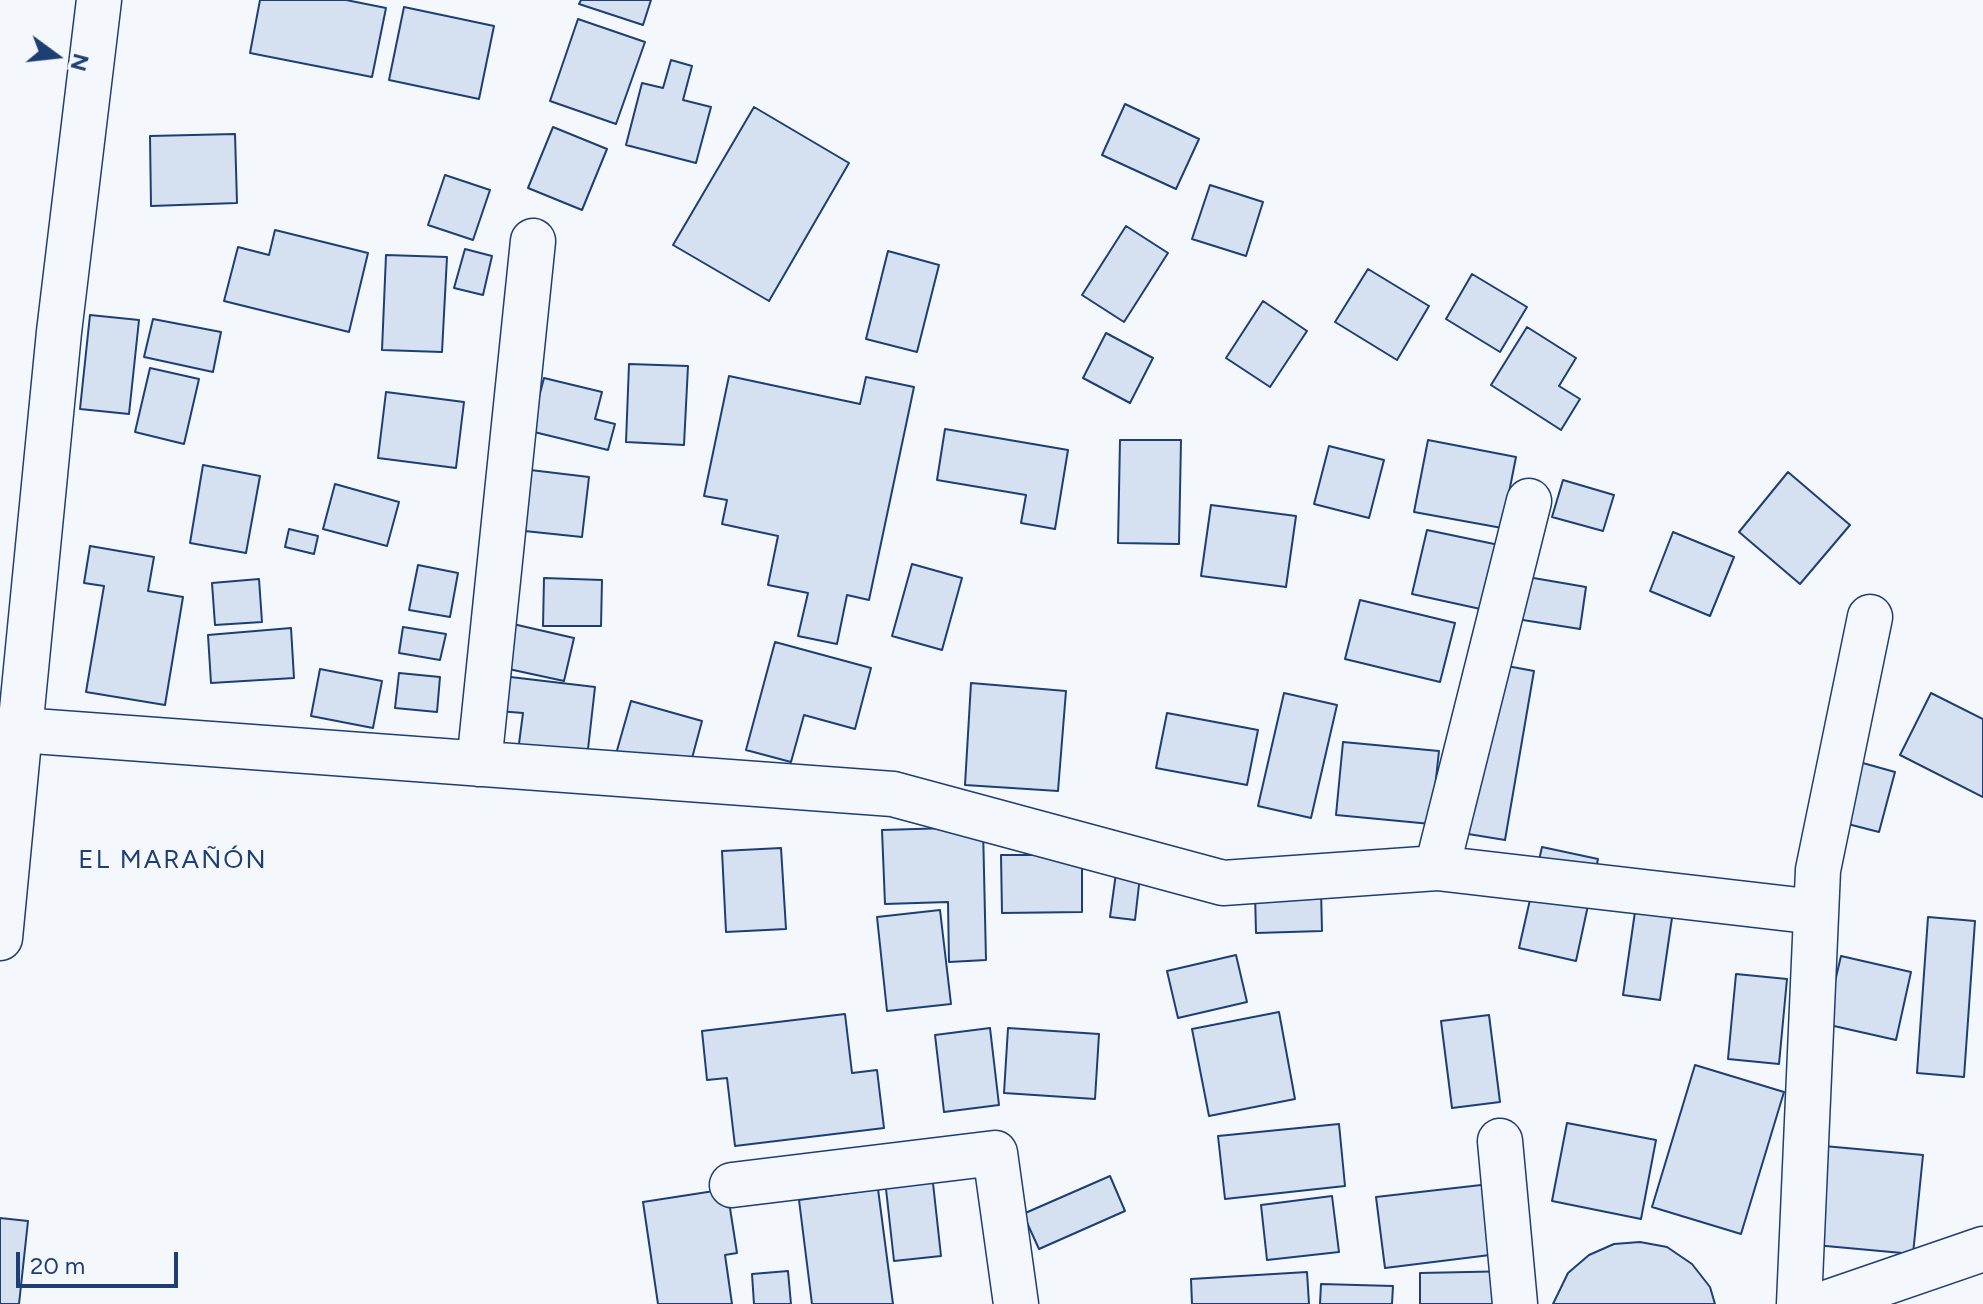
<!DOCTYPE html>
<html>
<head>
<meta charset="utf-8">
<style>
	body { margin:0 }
	#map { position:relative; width:1983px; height:1304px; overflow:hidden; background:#f4f7fb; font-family:Figtree,sans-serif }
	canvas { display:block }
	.north { position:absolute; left:16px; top:16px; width:80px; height:80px; -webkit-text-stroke:6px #f4f7fb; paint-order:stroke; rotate:105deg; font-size:22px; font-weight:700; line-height:32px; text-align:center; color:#1d3f73 }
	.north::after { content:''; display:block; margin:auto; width:28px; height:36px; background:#1d3f73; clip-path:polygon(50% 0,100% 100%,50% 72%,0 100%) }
	.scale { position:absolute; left:16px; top:1252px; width:162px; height:36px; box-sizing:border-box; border:4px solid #1d3f73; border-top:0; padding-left:10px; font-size:24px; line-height:28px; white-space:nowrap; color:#1d3f73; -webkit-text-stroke:6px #f4f7fb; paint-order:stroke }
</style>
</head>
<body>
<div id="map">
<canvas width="1983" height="1304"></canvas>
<div class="north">N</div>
<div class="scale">20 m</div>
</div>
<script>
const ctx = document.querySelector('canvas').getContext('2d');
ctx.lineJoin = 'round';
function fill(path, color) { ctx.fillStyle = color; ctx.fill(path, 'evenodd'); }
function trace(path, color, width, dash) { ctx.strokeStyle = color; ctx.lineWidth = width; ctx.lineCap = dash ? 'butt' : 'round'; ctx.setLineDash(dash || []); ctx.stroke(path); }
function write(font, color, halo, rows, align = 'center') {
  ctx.font = font + ' Figtree,sans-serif'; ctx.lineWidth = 6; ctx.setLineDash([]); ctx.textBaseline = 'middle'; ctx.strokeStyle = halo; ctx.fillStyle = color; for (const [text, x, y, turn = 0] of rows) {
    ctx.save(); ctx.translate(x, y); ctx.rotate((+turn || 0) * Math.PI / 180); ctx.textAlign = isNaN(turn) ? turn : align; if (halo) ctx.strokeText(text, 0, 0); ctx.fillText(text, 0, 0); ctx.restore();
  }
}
const building = new Path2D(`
	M 260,0 L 346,0 L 386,8 L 372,77 L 250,53 Z
	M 581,0 L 651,0 L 643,25 L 579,4 Z
	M 404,7 L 494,26 L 479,99 L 389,80 Z
	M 578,19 L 645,42 L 616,124 L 550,101 Z
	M 671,60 L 692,66 L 683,100 L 711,107 L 696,163 L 626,145 L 642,83 L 663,88 Z
	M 1125,104 L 1199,139 L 1176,189 L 1102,155 Z
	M 754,107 L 849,163 L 769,301 L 673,245 Z
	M 553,127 L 607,149 L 582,210 L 528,188 Z
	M 235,134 L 237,203 L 151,206 L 150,136 Z
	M 445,175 L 490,190 L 473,240 L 428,225 Z
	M 1210,185 L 1263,202 L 1246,256 L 1192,239 Z
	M 1126,226 L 1168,253 L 1124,322 L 1082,295 Z
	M 275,230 L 368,253 L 349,332 L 224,301 L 238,247 L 269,255 Z
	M 465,249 L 492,256 L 483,295 L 454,288 Z
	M 888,251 L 939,265 L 917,352 L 866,339 Z
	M 386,255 L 447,257 L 442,352 L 382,350 Z
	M 1368,269 L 1429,306 L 1397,360 L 1335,322 Z
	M 1472,274 L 1527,307 L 1500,352 L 1446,319 Z
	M 1263,301 L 1307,331 L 1270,387 L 1226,358 Z
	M 90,315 L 139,320 L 129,414 L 80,409 Z
	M 153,319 L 221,332 L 213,372 L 144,357 Z
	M 1527,327 L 1576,358 L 1559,386 L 1580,399 L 1561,430 L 1491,385 Z
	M 1106,333 L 1153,358 L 1130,403 L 1083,378 Z
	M 629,364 L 688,366 L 684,445 L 626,442 Z
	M 150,368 L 199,379 L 184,444 L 135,432 Z
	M 729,376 L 860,404 L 866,377 L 914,387 L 869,600 L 847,595 L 837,644 L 798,636 L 808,593 L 768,585 L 778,536 L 722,524 L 727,500 L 704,496 Z
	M 544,378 L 602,392 L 595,419 L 615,424 L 608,450 L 530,431 Z
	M 386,392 L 464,402 L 456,468 L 378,458 Z
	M 945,429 L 1068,450 L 1055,529 L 1021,523 L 1026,495 L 937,480 Z
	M 1120,440 L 1181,440 L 1179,544 L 1118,543 Z
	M 1428,440 L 1516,457 L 1502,528 L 1414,512 Z
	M 1329,446 L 1384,460 L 1369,518 L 1314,504 Z
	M 203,465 L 260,476 L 246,553 L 190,543 Z
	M 522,469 L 589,477 L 582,537 L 515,530 Z
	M 1788,472 L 1850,525 L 1800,584 L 1739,532 Z
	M 1563,480 L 1614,495 L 1603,531 L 1552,517 Z
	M 335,484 L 399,502 L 387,546 L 323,529 Z
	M 1211,505 L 1296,516 L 1286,587 L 1201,576 Z
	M 289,529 L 318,536 L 314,554 L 285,547 Z
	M 1427,530 L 1499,545 L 1485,610 L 1412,594 Z
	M 1673,532 L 1734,557 L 1710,616 L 1650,591 Z
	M 90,546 L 154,557 L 148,591 L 183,597 L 165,705 L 86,692 L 104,586 L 84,583 Z
	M 912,564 L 962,578 L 942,650 L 892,636 Z
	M 418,565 L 458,573 L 450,617 L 409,610 Z
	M 1516,575 L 1586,587 L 1580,629 L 1510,618 Z
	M 544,578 L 602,580 L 601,626 L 543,626 Z
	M 259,579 L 262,622 L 215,625 L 212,583 Z
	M 1360,600 L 1455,623 L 1440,682 L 1345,659 Z
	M 513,624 L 574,638 L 564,681 L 504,668 Z
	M 403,627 L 446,634 L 440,660 L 399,653 Z
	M 291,628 L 294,678 L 211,683 L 208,635 Z
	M 775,642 L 871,668 L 855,729 L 804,715 L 791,762 L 746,750 Z
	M 1491,663 L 1534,671 L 1505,840 L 1462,833 Z
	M 320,669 L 382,681 L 373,728 L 311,716 Z
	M 399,673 L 440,677 L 437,712 L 395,708 Z
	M 502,676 L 595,687 L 586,767 L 517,759 L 523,713 L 498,711 Z
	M 971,683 L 1066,691 L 1058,791 L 965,785 Z
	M 1284,693 L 1337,705 L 1311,818 L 1258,806 Z
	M 1931,693 L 1983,719 L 1983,797 L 1900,755 Z
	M 631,701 L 702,721 L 688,773 L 616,754 Z
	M 1167,713 L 1258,730 L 1247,785 L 1156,768 Z
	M 1343,742 L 1439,751 L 1431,824 L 1336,815 Z
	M 1852,760 L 1895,772 L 1879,832 L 1836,821 Z
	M 983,827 L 986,960 L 949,962 L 948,902 L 885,904 L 882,830 Z
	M 1542,847 L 1598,859 L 1576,961 L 1519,948 Z
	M 781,848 L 786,929 L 726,932 L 722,851 Z
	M 1001,855 L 1082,855 L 1082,912 L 1002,913 Z
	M 1116,873 L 1140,876 L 1135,920 L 1110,917 Z
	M 1321,890 L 1322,931 L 1256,933 L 1255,892 Z
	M 1637,898 L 1674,904 L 1660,1000 L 1623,995 Z
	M 940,910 L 951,1004 L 887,1011 L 877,917 Z
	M 1928,917 L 1975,921 L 1964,1077 L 1917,1073 Z
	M 1236,955 L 1247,1002 L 1178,1018 L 1167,971 Z
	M 1841,956 L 1911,972 L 1896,1040 L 1825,1024 Z
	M 1736,974 L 1787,979 L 1779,1064 L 1728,1059 Z
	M 1279,1012 L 1295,1099 L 1209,1116 L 1192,1029 Z
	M 845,1014 L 852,1073 L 877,1070 L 884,1128 L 735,1146 L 727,1078 L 707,1080 L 702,1031 Z
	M 1489,1015 L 1500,1102 L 1452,1108 L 1441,1021 Z
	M 990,1028 L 999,1105 L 944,1112 L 935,1035 Z
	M 1008,1028 L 1099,1034 L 1095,1099 L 1004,1093 Z
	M 1695,1065 L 1784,1092 L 1741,1234 L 1652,1207 Z
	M 1567,1123 L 1656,1140 L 1641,1219 L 1552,1201 Z
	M 1339,1124 L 1345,1186 L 1225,1199 L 1218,1136 Z
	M 1813,1145 L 1923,1155 L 1913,1254 L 1804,1244 Z
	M 932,1174 L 941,1256 L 894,1261 L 885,1180 Z
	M 1110,1176 L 1125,1211 L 1039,1249 L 1023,1214 Z
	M 1490,1184 L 1498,1254 L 1385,1268 L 1376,1197 Z
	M 727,1189 L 737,1253 L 725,1255 L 732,1304 L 658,1304 L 643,1202 Z
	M 878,1189 L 893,1304 L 812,1304 L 799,1200 Z
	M 1332,1196 L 1339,1252 L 1267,1260 L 1261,1205 Z
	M 0,1218 L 28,1221 L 19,1304 L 0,1304 Z
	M 1640,1242 L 1667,1247 L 1692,1264 L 1710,1287 L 1715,1304 L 1553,1304 L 1568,1273 L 1589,1255 L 1614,1244 Z
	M 788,1271 L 791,1304 L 754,1304 L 752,1274 Z
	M 1516,1271 L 1516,1304 L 1420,1304 L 1420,1273 Z
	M 1307,1272 L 1309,1304 L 1192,1304 L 1191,1279 Z
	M 1321,1284 L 1393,1286 L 1392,1304 L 1320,1304 Z`);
const minor = new Path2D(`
	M 20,730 L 893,794 L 1223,883 L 1437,868 L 1816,912
	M 479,764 L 533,241
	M 1437,868 L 1529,501
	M 1500,1141 L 1515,1304
	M 732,1185 L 995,1153 L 1016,1304
	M 1799,1304 L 1818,870 L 1870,617
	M 1823,1304 L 1983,1249`);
const tertiary = new Path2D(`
	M 20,730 L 59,332 L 99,0`);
const secondary = new Path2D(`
	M 0,938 L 20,730`);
const quarterNames = [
	["EL MARAÑÓN",173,860]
];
fill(building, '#d5e0f0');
trace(building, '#1d3f73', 2);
trace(minor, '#1d3f73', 47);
trace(tertiary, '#1d3f73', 47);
trace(secondary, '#1d3f73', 47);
trace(minor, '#f4f7fb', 44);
trace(tertiary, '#f4f7fb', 44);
trace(secondary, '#f4f7fb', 44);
ctx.letterSpacing = '2px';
write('26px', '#1d3f73', '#f4f7fb', quarterNames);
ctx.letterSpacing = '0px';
</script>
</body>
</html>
